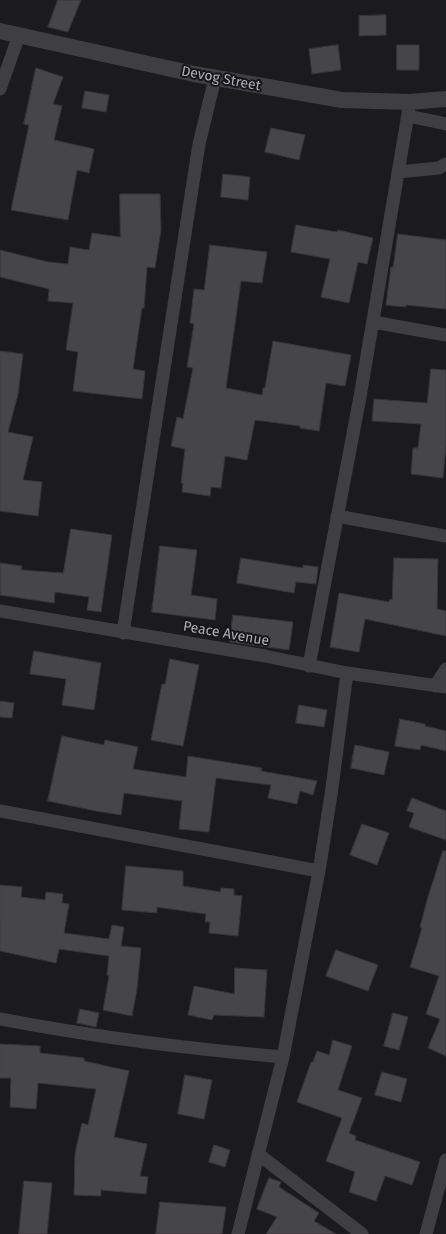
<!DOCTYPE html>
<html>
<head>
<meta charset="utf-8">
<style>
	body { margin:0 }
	canvas { display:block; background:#1b1b1d }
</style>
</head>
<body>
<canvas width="446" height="1234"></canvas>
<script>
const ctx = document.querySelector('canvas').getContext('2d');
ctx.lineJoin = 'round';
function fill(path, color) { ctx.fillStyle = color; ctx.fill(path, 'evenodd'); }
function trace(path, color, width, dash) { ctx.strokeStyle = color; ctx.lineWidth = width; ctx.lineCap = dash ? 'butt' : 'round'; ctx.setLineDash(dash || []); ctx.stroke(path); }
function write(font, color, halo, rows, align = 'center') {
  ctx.font = font + ' "Fira Sans",sans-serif'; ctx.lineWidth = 4; ctx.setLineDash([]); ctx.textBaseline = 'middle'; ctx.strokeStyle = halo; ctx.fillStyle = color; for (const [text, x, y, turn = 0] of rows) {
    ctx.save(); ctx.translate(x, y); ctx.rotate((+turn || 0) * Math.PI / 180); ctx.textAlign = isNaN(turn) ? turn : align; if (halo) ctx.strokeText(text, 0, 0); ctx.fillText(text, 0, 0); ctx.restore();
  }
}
const building = new Path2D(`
	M 58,0 L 81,0 L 68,32 L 48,27 Z
	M 386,15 L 386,35 L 359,36 L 359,16 Z
	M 338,45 L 341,70 L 312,74 L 309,49 Z
	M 397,45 L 419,45 L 419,70 L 397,70 Z
	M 36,68 L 63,77 L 53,104 L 62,106 L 54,140 L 94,149 L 89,173 L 77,170 L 68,220 L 11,210 L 29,125 L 24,124 Z
	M 85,91 L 109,95 L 106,112 L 82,108 Z
	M 271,128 L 305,135 L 299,160 L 265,152 Z
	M 223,174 L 250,177 L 248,200 L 221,197 Z
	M 120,194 L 160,194 L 161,230 L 155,268 L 147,267 L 144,308 L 142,308 L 133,369 L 145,371 L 142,399 L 73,391 L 78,352 L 66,350 L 73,303 L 48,301 L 49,289 L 0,277 L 0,250 L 48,262 L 68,264 L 70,247 L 89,250 L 92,233 L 120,237 Z
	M 296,225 L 337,232 L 338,230 L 373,238 L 367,264 L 358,262 L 349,303 L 321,297 L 330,259 L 291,252 Z
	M 398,234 L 446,240 L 446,309 L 406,305 L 406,307 L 386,305 L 391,267 L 393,267 Z
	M 210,245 L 267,252 L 262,283 L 241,281 L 226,388 L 262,395 L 263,388 L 265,388 L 273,341 L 351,355 L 345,386 L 326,383 L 319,431 L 300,428 L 300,426 L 255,420 L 247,460 L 225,456 L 221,488 L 211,487 L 210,496 L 182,492 L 183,483 L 181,483 L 185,449 L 171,446 L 177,417 L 183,419 L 193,368 L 187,367 L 194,324 L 190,323 L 194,289 L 204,290 Z
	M 0,351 L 23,354 L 18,394 L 8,432 L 33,437 L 23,480 L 42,482 L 38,516 L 0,511 Z
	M 431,369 L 446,370 L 446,446 L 443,478 L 411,474 L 413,448 L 418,448 L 421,424 L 372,421 L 374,399 L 427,403 Z
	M 71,529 L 112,535 L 101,612 L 87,610 L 89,597 L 55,592 L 54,603 L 0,595 L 0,563 L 22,566 L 21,570 L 63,573 Z
	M 160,546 L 197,550 L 191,595 L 217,599 L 215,620 L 152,612 Z
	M 241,558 L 303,568 L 303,565 L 318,567 L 316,584 L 296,582 L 294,593 L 237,583 Z
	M 394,558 L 438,559 L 437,609 L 446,611 L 446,636 L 365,619 L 359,652 L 330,647 L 339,593 L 389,602 L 390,599 L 392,600 Z
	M 233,615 L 293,622 L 289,650 L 230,642 Z
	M 34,651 L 101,663 L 94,710 L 62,705 L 66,679 L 30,674 Z
	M 170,659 L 199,665 L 183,746 L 151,740 L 162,684 L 165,684 Z
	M 0,701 L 14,703 L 12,718 L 0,717 Z
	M 299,705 L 327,710 L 324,727 L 296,723 Z
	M 400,719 L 425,724 L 425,726 L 446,731 L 446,751 L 421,745 L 420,750 L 395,746 Z
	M 62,736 L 104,745 L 105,740 L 138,747 L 133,769 L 186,777 L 188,756 L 262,768 L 261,771 L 317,781 L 313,795 L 300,791 L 297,804 L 268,798 L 271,785 L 216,778 L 209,832 L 179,829 L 182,801 L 124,793 L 121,815 L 96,811 L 48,801 Z
	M 355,745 L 389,752 L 384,775 L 351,768 Z
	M 412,798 L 446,811 L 446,840 L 409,827 L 414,813 L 407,811 Z
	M 362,824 L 389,833 L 377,865 L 350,855 Z
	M 443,851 L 446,851 L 446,1056 L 428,1048 L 440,1019 L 426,1014 L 439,976 L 410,967 L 422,928 L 420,927 L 428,897 Z
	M 126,866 L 183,871 L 183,886 L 220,892 L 221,888 L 234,889 L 234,895 L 242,896 L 238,936 L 209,933 L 210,922 L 205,922 L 206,914 L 157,907 L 157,913 L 122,910 Z
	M 0,885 L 22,887 L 21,897 L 45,900 L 46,892 L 63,894 L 62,903 L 69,904 L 64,933 L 109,939 L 112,925 L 124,927 L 121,946 L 141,948 L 137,989 L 132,1016 L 103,1010 L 109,976 L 107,975 L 109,956 L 59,949 L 56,963 L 0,951 Z
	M 336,950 L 378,965 L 368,991 L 326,976 Z
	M 235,968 L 267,970 L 264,1017 L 214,1015 L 212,1020 L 188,1015 L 194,986 L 234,994 Z
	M 80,1009 L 99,1013 L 96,1027 L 77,1023 Z
	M 393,1013 L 408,1017 L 399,1050 L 384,1046 Z
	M 333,1040 L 352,1046 L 338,1090 L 362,1098 L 349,1133 L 356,1136 L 355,1140 L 420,1162 L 412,1185 L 385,1176 L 376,1201 L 349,1192 L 355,1172 L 326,1161 L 342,1118 L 297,1102 L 311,1062 L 313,1062 L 317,1051 L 329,1055 Z
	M 0,1044 L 40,1046 L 40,1053 L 84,1058 L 84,1061 L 129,1071 L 114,1137 L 147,1144 L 140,1176 L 148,1177 L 146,1194 L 101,1190 L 101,1196 L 74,1195 L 75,1153 L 82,1123 L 88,1125 L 96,1089 L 38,1083 L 36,1109 L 10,1107 L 11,1078 L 0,1078 Z
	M 382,1072 L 407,1079 L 401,1102 L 375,1095 Z
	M 185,1075 L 212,1080 L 204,1119 L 178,1114 Z
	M 214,1145 L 230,1150 L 225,1167 L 209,1162 Z
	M 269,1178 L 281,1182 L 279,1187 L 319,1213 L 314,1221 L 336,1234 L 266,1234 L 277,1217 L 257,1209 Z
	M 24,1181 L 52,1183 L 47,1234 L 19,1234 Z
	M 160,1202 L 226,1207 L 222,1234 L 156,1234 Z`);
const minor = new Path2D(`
	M 0,89 L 19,35
	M 408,116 L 446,124
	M 398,172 L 439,168 L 446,164
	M 373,322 L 446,335
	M 337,516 L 446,536
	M 0,611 L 265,656 L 347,673 L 446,687
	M 123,633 L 199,144 L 215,78
	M 309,666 L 360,397 L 410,102
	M 435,686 L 446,669
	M 0,811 L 319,871
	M 0,1019 C 94,1037 188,1049 283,1057
	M 258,1154 L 362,1234
	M 238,1234 L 283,1057 L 319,871 L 331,795 L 347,673
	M 426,1234 L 446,1160`);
const tertiary = new Path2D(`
	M 0,31 L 194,74 L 342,100 L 410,102 L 446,99`);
const streetNames = [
	["Devog Street",221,79,11],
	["Peace Avenue",226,634,10]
];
fill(building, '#46454a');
trace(building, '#363539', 1);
trace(minor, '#3e3e43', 13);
trace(tertiary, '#3e3e43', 16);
write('14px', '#aeafbb', '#161618', streetNames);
</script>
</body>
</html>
